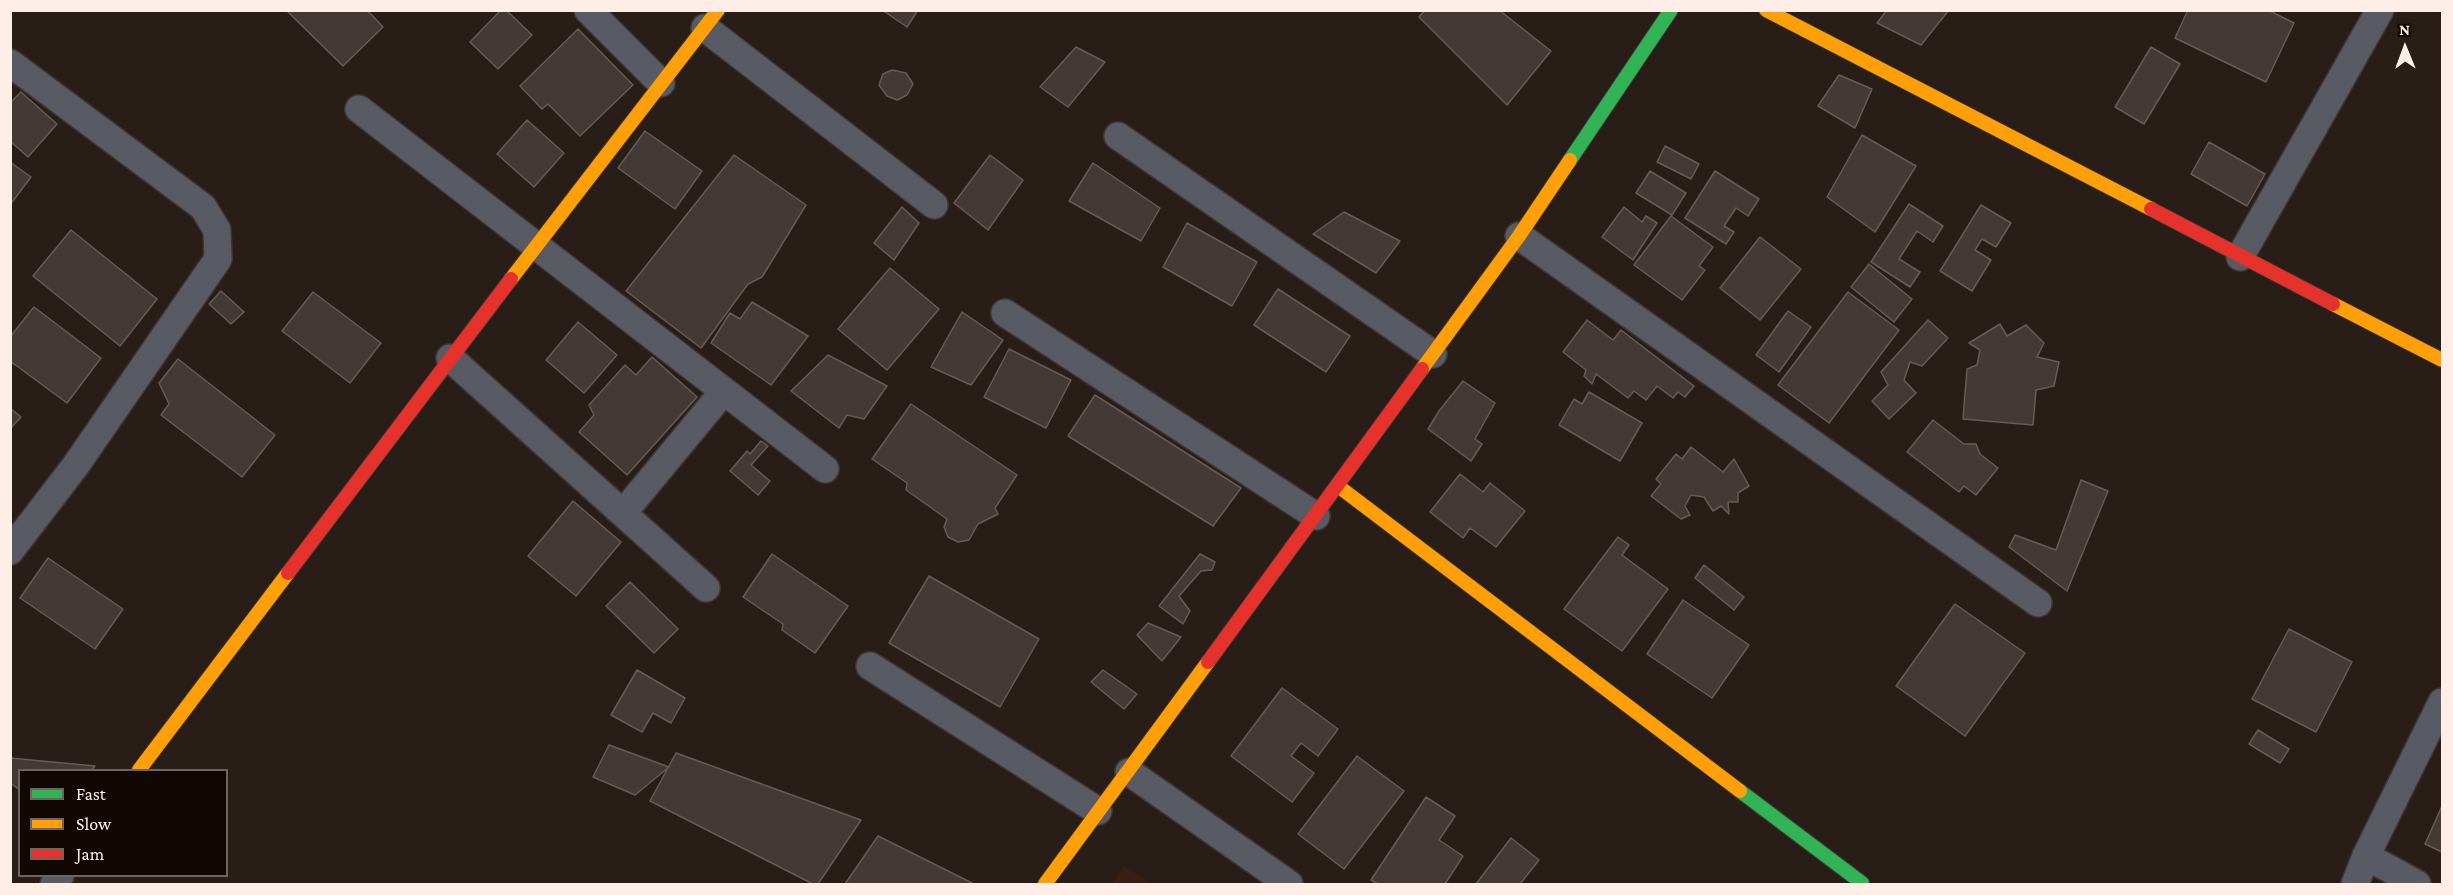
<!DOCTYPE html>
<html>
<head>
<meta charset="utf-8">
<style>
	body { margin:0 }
	#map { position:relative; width:2453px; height:895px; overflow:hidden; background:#291d17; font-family:"Crimson Pro",serif }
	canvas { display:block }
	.frame { position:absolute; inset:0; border:12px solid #feeee7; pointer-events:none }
	.legend { position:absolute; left:18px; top:769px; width:210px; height:108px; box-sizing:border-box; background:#110804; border:2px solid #70645f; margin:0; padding:8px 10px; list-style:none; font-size:18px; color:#feeee7 }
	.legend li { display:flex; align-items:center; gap:12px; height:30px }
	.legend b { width:30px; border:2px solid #70645f }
	.north { position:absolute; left:2375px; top:18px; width:60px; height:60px; -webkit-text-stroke:4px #110804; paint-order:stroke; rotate:359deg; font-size:16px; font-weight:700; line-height:24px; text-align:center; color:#feeee7 }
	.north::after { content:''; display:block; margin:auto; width:21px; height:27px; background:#feeee7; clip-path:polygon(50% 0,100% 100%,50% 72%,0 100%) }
</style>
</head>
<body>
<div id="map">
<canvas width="2453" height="895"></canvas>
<div class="frame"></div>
<ul class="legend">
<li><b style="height:8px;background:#30b455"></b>Fast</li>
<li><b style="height:8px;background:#ff9f0a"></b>Slow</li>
<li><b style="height:8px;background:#e5322d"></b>Jam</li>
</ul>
<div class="north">N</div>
</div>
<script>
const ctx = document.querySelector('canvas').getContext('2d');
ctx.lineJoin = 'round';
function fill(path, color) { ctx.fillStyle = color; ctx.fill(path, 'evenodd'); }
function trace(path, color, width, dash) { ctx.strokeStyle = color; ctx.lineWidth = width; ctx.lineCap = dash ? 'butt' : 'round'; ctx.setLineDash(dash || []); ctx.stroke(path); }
const built = new Path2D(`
	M 1124,866 L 1152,884 L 1111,884 Z`);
const building = new Path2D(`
	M 286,10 L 367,10 L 383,27 L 343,66 Z
	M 501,10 L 506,10 L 532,35 L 498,69 L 470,42 Z
	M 882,10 L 918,10 L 907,27 Z
	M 1425,10 L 1499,10 L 1551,51 L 1507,105 L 1419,17 Z
	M 1887,10 L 1949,10 L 1921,45 L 1877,23 Z
	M 2188,10 L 2268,10 L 2294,23 L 2266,82 L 2175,38 Z
	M 578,29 L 633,85 L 580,136 L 548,104 L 542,109 L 520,86 Z
	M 1076,47 L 1105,62 L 1068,107 L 1040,87 Z
	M 2151,47 L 2180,64 L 2144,124 L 2115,107 Z
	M 892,70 L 906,73 L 913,84 L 907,95 L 897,100 L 887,96 L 879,85 L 883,74 Z
	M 1839,75 L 1872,89 L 1855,128 L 1818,106 Z
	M 21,92 L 57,124 L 28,157 L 10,141 L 10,103 Z
	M 527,120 L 564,153 L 534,187 L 497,154 Z
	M 645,131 L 702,171 L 675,209 L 618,168 Z
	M 1862,135 L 1916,166 L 1875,232 L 1827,197 Z
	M 2209,142 L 2265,174 L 2247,206 L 2191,174 Z
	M 1665,146 L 1699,164 L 1691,179 L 1657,162 Z
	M 734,155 L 806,205 L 762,277 L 748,284 L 701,348 L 626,291 Z
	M 990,155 L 1023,180 L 988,230 L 954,203 Z
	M 10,162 L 31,177 L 10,205 Z
	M 1093,163 L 1160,208 L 1141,241 L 1069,201 Z
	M 1650,171 L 1686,193 L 1672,215 L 1636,193 Z
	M 1715,171 L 1759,199 L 1748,216 L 1736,208 L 1724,226 L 1734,232 L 1726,244 L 1685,218 Z
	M 1909,204 L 1943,226 L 1933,242 L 1917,231 L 1899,259 L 1920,272 L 1910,287 L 1871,262 Z
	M 1981,205 L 2011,223 L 1996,247 L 1982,239 L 1975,250 L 1991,260 L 1972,291 L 1940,271 Z
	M 902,207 L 919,223 L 894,260 L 874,243 Z
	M 1624,207 L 1642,222 L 1646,216 L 1657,223 L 1633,260 L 1602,237 Z
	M 1344,212 L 1400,241 L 1376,273 L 1313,234 Z
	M 1671,216 L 1713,247 L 1699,266 L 1705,270 L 1682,300 L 1634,265 Z
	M 1187,223 L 1257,262 L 1232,306 L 1163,267 Z
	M 71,230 L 157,299 L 120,346 L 33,276 Z
	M 1760,237 L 1801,269 L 1760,320 L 1720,288 Z
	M 1869,264 L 1912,299 L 1894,322 L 1851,287 Z
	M 890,268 L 939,309 L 887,370 L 838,329 Z
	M 1278,289 L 1350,336 L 1326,372 L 1254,325 Z
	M 221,291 L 244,312 L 231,324 L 209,304 Z
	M 313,292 L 381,343 L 350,383 L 282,331 Z
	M 1848,292 L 1899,330 L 1829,423 L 1778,385 Z
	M 752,302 L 808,336 L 771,385 L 711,343 L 730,313 L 740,319 Z
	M 34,307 L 101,358 L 67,403 L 10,361 L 10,337 Z
	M 1788,311 L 1811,327 L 1779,372 L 1756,355 Z
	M 962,312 L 1003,340 L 971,385 L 931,367 Z
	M 1587,320 L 1613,340 L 1621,330 L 1694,386 L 1685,397 L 1678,392 L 1673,398 L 1657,386 L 1646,400 L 1634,391 L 1628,398 L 1596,374 L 1592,384 L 1584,376 L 1586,370 L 1563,352 Z
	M 1928,320 L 1948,338 L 1922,366 L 1910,362 L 1904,380 L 1916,393 L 1889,419 L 1872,401 L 1888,385 L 1881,372 Z
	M 578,322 L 617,355 L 584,393 L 546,360 Z
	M 2000,324 L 2007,336 L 2026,325 L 2044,343 L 2037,357 L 2059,362 L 2054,386 L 2036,390 L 2033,425 L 1963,419 L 1967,369 L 1977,365 L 1980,350 L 1969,343 Z
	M 1009,349 L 1071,380 L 1046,428 L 984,397 Z
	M 828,355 L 887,386 L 864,419 L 847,415 L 839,428 L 791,391 Z
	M 652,357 L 697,397 L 627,475 L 579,432 L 594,415 L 589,405 L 625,365 L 636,375 Z
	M 178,359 L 275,435 L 242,477 L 161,415 L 169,404 L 159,383 Z
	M 1463,381 L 1495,403 L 1475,439 L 1482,444 L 1471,461 L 1428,429 L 1439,411 Z
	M 1589,392 L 1642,423 L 1620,461 L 1559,425 L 1574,399 L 1582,404 Z
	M 1095,395 L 1241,488 L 1213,526 L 1068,436 Z
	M 911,404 L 1017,475 L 995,508 L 998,514 L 978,524 L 969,540 L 958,542 L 948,537 L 944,527 L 947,519 L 906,490 L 907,483 L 872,459 Z
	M 10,408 L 21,417 L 10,429 Z
	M 1933,420 L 1964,444 L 1976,444 L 1980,454 L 1998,468 L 1976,495 L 1964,486 L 1959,492 L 1907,452 Z
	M 761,441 L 768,446 L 751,465 L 770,481 L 758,495 L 730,471 L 747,451 L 750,454 Z
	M 1691,447 L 1723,472 L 1734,459 L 1749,486 L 1738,493 L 1738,502 L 1728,502 L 1729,514 L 1721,506 L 1713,511 L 1704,497 L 1691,495 L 1685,506 L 1690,515 L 1681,519 L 1651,496 L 1661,484 L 1656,479 L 1676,454 L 1682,459 Z
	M 1460,474 L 1483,492 L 1490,483 L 1525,511 L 1496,547 L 1470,528 L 1463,538 L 1430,512 Z
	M 2081,480 L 2108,491 L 2067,591 L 2009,547 L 2015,535 L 2056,550 Z
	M 573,501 L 621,542 L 576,596 L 528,556 Z
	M 1618,537 L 1629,545 L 1622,555 L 1668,589 L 1622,651 L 1564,609 Z
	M 772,554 L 848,606 L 815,653 L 782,630 L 783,624 L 743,597 Z
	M 1200,554 L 1215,562 L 1212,570 L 1201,571 L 1179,596 L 1190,611 L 1183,624 L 1159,606 Z
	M 48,558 L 123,609 L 95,649 L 20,598 Z
	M 1704,565 L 1744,597 L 1734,610 L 1695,578 Z
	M 929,576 L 1039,639 L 1000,707 L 889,643 Z
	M 630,582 L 678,629 L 654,653 L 606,606 Z
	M 1683,600 L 1749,645 L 1712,698 L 1647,654 Z
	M 1955,604 L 2025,653 L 1965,736 L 1896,686 Z
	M 1148,623 L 1181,637 L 1162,661 L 1137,635 Z
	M 2289,629 L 2352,662 L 2316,732 L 2252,699 Z
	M 637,670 L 685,698 L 671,723 L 653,713 L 642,732 L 611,715 Z
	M 1103,670 L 1137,694 L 1124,709 L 1091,682 Z
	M 1282,688 L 1338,729 L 1318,756 L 1301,743 L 1291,756 L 1314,773 L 1292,802 L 1231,756 Z
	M 2258,730 L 2289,749 L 2280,763 L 2249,744 Z
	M 609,745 L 669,767 L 635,795 L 593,777 Z
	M 676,753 L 861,820 L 818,884 L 813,884 L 650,801 Z
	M 1357,756 L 1404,791 L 1344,869 L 1298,834 Z
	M 10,758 L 95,766 L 92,770 L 20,770 L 20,790 L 10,783 Z
	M 1426,797 L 1455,816 L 1439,840 L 1463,856 L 1445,884 L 1378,884 L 1371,880 Z
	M 2442,806 L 2442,852 L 2425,844 Z
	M 878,836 L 974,884 L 845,884 Z
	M 1511,838 L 1539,860 L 1520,884 L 1476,884 Z`);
const street = new Path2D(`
	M 588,10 L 661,83
	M 705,28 L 934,205
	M 10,63 L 203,207 L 217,230 L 218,259 L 76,465 L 10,551
	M 359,109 L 825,469
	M 1118,136 L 1433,354
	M 1519,236 L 2038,603
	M 2240,257 L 2380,10
	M 1005,313 L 1316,516
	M 450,358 L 706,588
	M 623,513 L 724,391
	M 870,666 L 1098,811
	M 1129,772 L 1289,884
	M 2366,856 L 2417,884
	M 54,884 L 60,876
	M 2355,884 L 2366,856 L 2442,702`);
const fast = new Path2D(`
	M 1570,160 L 1671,10
	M 1740,791 L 1862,883`);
const slow = new Path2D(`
	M 1766,10 L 2151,209
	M 511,279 L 718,10
	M 2333,304 L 2442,360
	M 1422,369 L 1519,236 L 1570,160
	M 1338,486 L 1740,791
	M 139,770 L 288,573
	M 1045,884 L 1208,662`);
const jam = new Path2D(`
	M 2151,209 L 2333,304
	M 288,573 L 511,279
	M 1208,662 L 1422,369`);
fill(built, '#391f12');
fill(building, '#443a35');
trace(building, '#665c56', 1.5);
trace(street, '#413732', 30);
trace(fast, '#413732', 16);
trace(slow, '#413732', 16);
trace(jam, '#413732', 16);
trace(street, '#595b64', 27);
trace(fast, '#30b455', 14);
trace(slow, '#ff9f0a', 14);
trace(jam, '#e5322d', 14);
</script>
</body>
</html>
